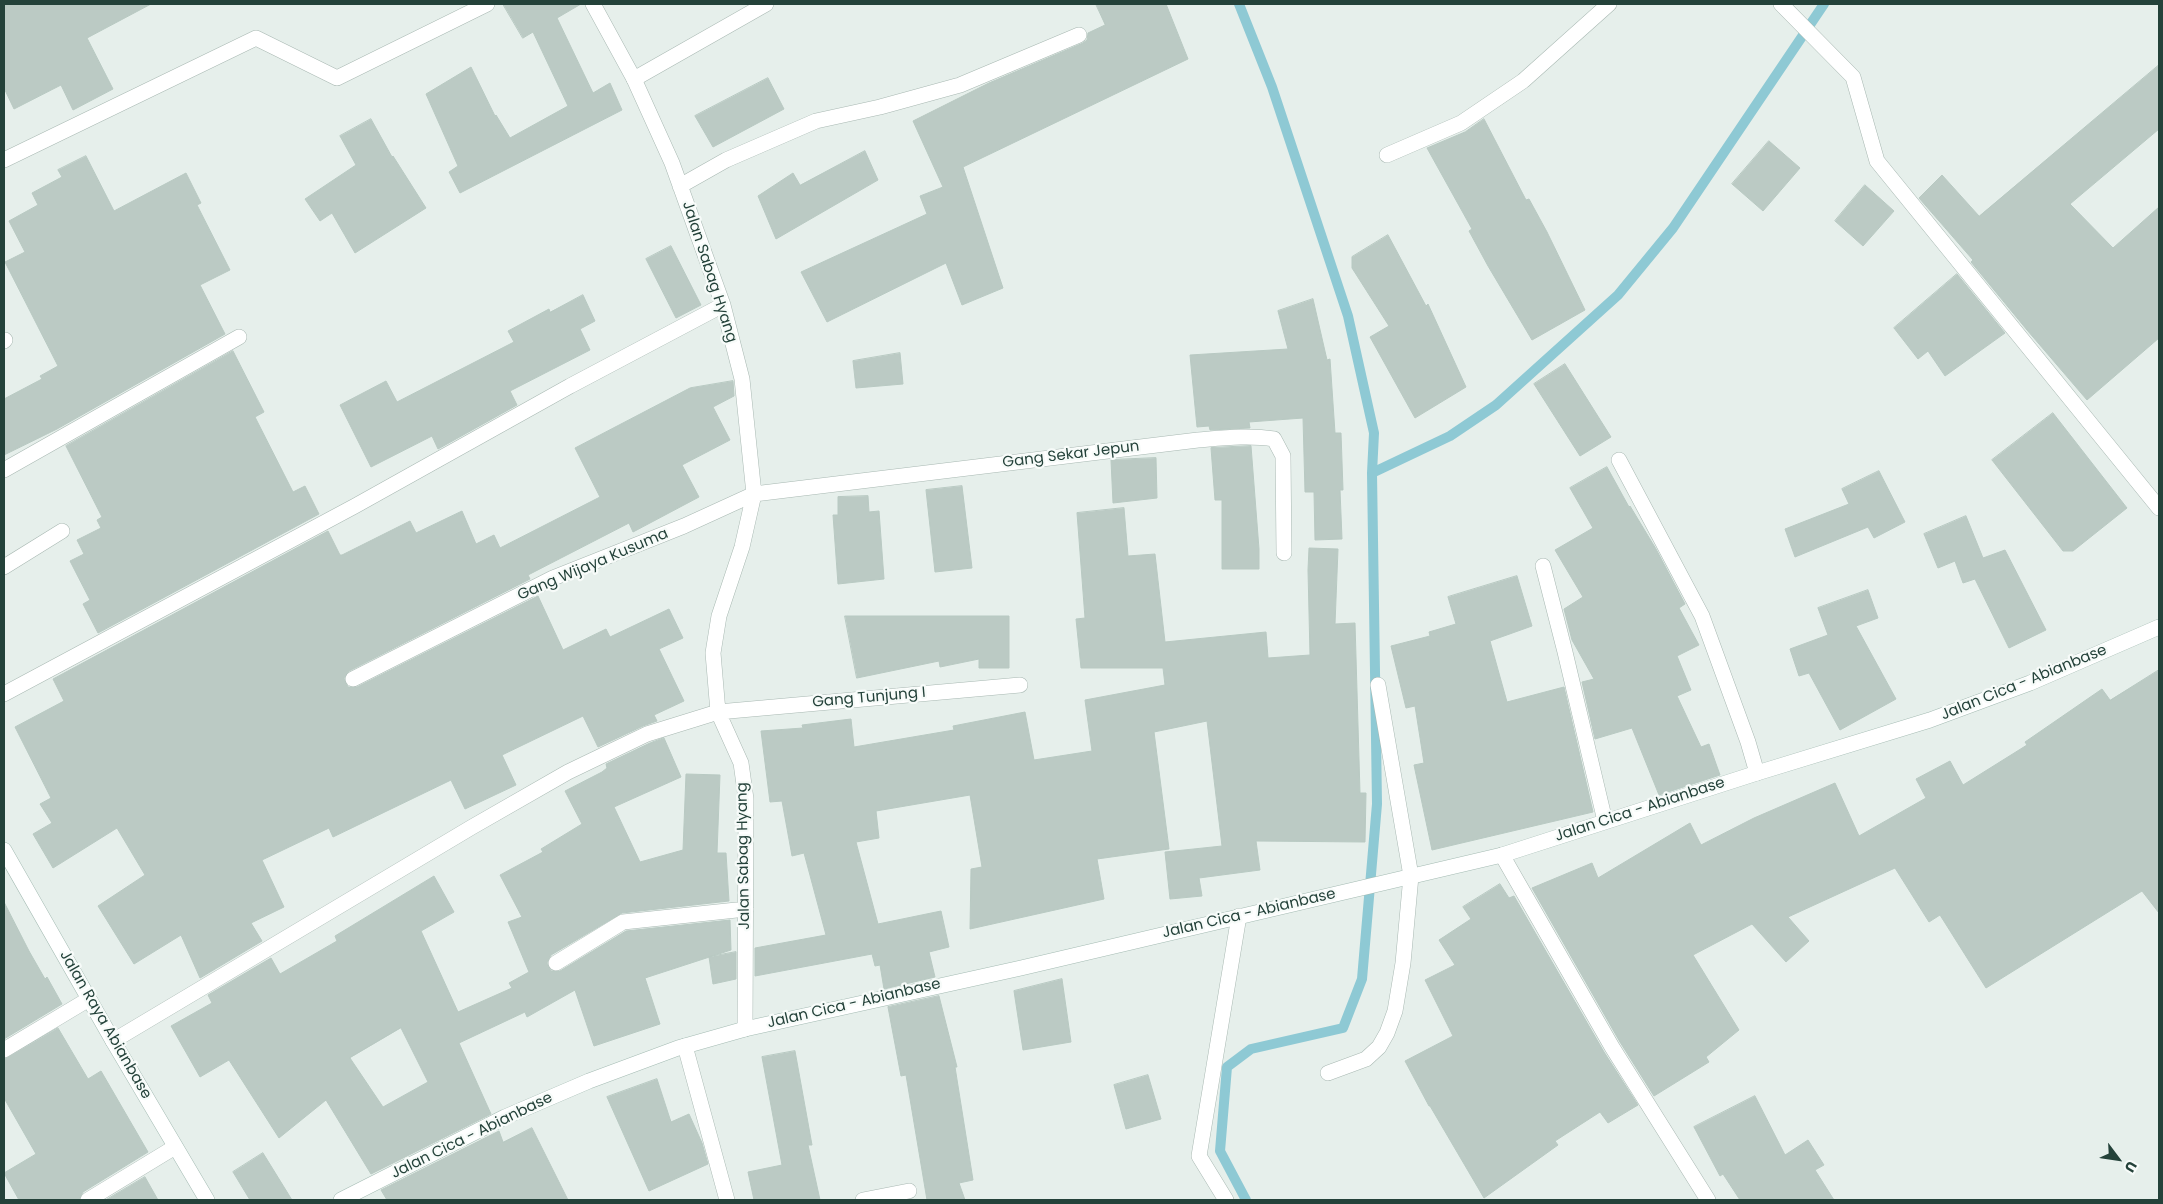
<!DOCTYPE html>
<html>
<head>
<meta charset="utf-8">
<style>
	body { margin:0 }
	#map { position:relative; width:2163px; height:1204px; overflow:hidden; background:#e6efeb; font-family:Poppins,sans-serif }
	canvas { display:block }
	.frame { position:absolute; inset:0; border:5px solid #24423a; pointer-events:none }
	.north { position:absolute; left:2093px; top:1134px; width:50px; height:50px; -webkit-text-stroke:4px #f7fbf9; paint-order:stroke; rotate:121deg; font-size:14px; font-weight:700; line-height:20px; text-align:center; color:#24423a }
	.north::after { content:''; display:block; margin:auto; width:18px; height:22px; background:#24423a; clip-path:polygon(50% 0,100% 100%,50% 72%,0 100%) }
</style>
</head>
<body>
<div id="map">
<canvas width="2163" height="1204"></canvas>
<div class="frame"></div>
<div class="north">U</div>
</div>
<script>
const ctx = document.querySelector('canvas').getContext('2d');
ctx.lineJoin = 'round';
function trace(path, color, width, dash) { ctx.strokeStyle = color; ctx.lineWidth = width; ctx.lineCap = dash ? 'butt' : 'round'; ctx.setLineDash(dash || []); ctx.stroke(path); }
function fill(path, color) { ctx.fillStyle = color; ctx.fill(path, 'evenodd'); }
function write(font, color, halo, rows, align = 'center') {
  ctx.font = font + ' Poppins,sans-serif'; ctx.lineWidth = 4.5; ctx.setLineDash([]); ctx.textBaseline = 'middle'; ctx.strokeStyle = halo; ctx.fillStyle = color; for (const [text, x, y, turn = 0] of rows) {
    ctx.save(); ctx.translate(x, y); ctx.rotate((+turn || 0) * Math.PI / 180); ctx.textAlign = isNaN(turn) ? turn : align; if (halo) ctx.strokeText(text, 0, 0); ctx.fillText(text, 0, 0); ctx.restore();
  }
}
const stream = new Path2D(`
	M 1239,4 L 1272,87 L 1348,316 L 1374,433 L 1372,473 L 1377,804 L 1362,979 L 1343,1028 L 1251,1049 L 1227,1067 L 1220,1151 L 1246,1200
	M 1372,473 L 1450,436 L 1496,405 L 1618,295 L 1673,228 L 1824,4`);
const building = new Path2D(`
	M 4,4 L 151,4 L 87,38 L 113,89 L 73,110 L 61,85 L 14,109 L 4,88 Z
	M 503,4 L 581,4 L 557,18 L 593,93 L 610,83 L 622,110 L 460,193 L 449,172 L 458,166 L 426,94 L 471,67 L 495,116 L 496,115 L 510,138 L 568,106 L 533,32 L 523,38 Z
	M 1096,4 L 1166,4 L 1188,59 L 963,167 L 1003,288 L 962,305 L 946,263 L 827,322 L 801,272 L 927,214 L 920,196 L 943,187 L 913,121 L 989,83 L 1083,43 L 1087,40 L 1088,33 L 1105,25 Z
	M 2159,65 L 2159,129 L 2070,204 L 2113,248 L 2159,207 L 2159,338 L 2087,400 L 2027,330 L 1971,262 L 1973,260 L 1919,198 L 1942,175 L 1979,216 Z
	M 768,78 L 784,109 L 713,147 L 695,116 Z
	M 371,119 L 392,157 L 393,156 L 426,208 L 355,253 L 332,213 L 320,221 L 305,199 L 356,165 L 340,136 Z
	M 1484,119 L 1526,200 L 1529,199 L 1547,232 L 1585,310 L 1532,340 L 1488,266 L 1469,231 L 1472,229 L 1427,148 L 1465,132 Z
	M 1769,141 L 1800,168 L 1763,211 L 1732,184 Z
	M 865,151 L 878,180 L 776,239 L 758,196 L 793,173 L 800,185 Z
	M 86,156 L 114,211 L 186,173 L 201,203 L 197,205 L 230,270 L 200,285 L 225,334 L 57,429 L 4,455 L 4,399 L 42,379 L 40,376 L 58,366 L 5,262 L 25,252 L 9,221 L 38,205 L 32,193 L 62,177 L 58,170 Z
	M 1865,185 L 1894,211 L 1863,246 L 1835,221 Z
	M 1388,235 L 1426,306 L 1428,304 L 1466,387 L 1415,418 L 1370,337 L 1389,326 L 1352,268 L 1352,257 Z
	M 671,246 L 701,305 L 676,318 L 646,259 Z
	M 1957,274 L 2005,333 L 1945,376 L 1928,351 L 1918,359 L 1894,328 Z
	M 583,295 L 595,321 L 580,329 L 590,350 L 510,391 L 517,405 L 438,449 L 432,436 L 371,467 L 340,405 L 386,381 L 397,402 L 514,342 L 508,331 L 549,309 L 550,312 Z
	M 1313,299 L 1327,360 L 1330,359 L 1335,433 L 1341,433 L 1343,490 L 1340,490 L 1342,539 L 1315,540 L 1314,492 L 1305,492 L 1303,418 L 1249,422 L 1250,428 L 1210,430 L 1209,426 L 1197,427 L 1190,355 L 1288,349 L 1278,311 Z
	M 233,351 L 264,412 L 255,417 L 293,492 L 305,486 L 319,514 L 98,633 L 83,604 L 90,600 L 70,561 L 84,554 L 77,540 L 101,528 L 97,520 L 102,517 L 66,446 Z
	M 900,353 L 903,384 L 856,388 L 853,361 Z
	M 1565,364 L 1611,437 L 1580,456 L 1534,384 Z
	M 733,381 L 734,396 L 713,407 L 730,440 L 682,465 L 699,497 L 633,532 L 629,523 L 528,575 L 530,579 L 349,671 L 344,678 L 348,687 L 357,687 L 538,596 L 563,650 L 606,629 L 610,637 L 669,609 L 683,638 L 659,649 L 684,701 L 654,715 L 657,721 L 643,726 L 598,747 L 583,716 L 502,755 L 516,785 L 465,809 L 451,780 L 333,837 L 329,828 L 262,860 L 284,907 L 251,923 L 262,941 L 200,978 L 181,935 L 134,964 L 98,906 L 145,875 L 117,828 L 53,868 L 33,834 L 52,823 L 40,804 L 51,798 L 15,727 L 64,701 L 53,679 L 328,531 L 340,555 L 342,555 L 410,521 L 416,533 L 462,511 L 476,544 L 494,535 L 500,548 L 600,497 L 575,448 L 690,388 Z
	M 2053,413 L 2127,508 L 2073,551 L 2063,551 L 1992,460 Z
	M 1251,446 L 1259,549 L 1259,569 L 1222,569 L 1222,500 L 1215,500 L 1211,448 Z
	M 1156,458 L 1157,498 L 1113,503 L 1111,460 Z
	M 1607,467 L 1629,507 L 1630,506 L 1656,549 L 1685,604 L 1679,608 L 1699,645 L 1677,656 L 1691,690 L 1677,696 L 1701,747 L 1709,744 L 1720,775 L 1659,795 L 1632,728 L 1595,739 L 1582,682 L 1594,679 L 1572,640 L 1564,609 L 1583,597 L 1555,550 L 1593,528 L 1570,488 Z
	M 1879,471 L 1905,522 L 1874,538 L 1868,527 L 1795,557 L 1785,529 L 1849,504 L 1842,489 Z
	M 962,486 L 972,568 L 935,572 L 926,490 Z
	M 868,496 L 869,512 L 879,511 L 884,579 L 838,584 L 833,515 L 838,515 L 838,497 Z
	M 1124,508 L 1128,556 L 1155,554 L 1165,642 L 1266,632 L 1268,658 L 1310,655 L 1308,570 L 1309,548 L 1338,549 L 1335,624 L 1355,623 L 1360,793 L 1366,793 L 1365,842 L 1256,841 L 1260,870 L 1199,878 L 1202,896 L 1170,899 L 1165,852 L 1222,846 L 1207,721 L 1154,732 L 1169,849 L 1097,859 L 1104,899 L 970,929 L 971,869 L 982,867 L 970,795 L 876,811 L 879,838 L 856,842 L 878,924 L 941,911 L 949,947 L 929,952 L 935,977 L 884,989 L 880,965 L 875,966 L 872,954 L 755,976 L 755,948 L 826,935 L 804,853 L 792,856 L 782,801 L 770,802 L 761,731 L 803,728 L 802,725 L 851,719 L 854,747 L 954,730 L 953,726 L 1025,712 L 1034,760 L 1092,751 L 1085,700 L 1165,685 L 1163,668 L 1081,668 L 1076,619 L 1085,618 L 1077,513 Z
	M 1966,516 L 1983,558 L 2005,550 L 2046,630 L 2009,648 L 1975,579 L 1963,583 L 1955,561 L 1938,568 L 1924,534 Z
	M 1517,576 L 1532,626 L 1490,641 L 1507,702 L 1564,687 L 1593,812 L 1432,850 L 1414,765 L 1424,763 L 1415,706 L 1406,708 L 1391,646 L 1430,636 L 1429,632 L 1456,624 L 1448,597 Z
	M 1868,590 L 1878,618 L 1856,626 L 1896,699 L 1840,730 L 1809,673 L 1799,676 L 1790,649 L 1828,635 L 1818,608 Z
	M 845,616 L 1009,616 L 1009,668 L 979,668 L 979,659 L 940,667 L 939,661 L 857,678 Z
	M 2159,670 L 2159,913 L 2142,891 L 1986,988 L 1940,915 L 1929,922 L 1895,868 L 1788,917 L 1809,941 L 1786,962 L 1752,924 L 1693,955 L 1739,1030 L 1706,1057 L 1709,1062 L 1654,1096 L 1620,1042 L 1532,888 L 1592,863 L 1598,878 L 1690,823 L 1701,845 L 1754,818 L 1835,783 L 1859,836 L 1926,798 L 1916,779 L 1950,761 L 1963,785 L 2027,745 L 2025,742 L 2102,689 L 2110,700 Z
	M 664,738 L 681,777 L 614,807 L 640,862 L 683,850 L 686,774 L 720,775 L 717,853 L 726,853 L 729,901 L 622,913 L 551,955 L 547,963 L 551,971 L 560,971 L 626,931 L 730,920 L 731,950 L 645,978 L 660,1024 L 594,1046 L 575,990 L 527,1017 L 525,1012 L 459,1043 L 491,1114 L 371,1174 L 326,1100 L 279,1138 L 229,1060 L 200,1077 L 171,1026 L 212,1003 L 208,995 L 271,958 L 280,974 L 337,941 L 335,936 L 434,876 L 454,912 L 421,931 L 458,1012 L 512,988 L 509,983 L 529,972 L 508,922 L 522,917 L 500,875 L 543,852 L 541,849 L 582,824 L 565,791 L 602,772 L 607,768 L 606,764 L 650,743 ZM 401,1028 L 428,1082 L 383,1107 L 350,1058 Z
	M 1500,884 L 1509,898 L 1514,896 L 1604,1052 L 1638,1105 L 1608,1123 L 1600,1112 L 1555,1141 L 1558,1145 L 1484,1198 L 1430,1106 L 1429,1106 L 1405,1061 L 1453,1036 L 1425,980 L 1455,965 L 1439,940 L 1471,919 L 1463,907 Z
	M 4,902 L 29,951 L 45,979 L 47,977 L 62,1004 L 4,1039 Z
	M 736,952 L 736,979 L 713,984 L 709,957 Z
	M 1062,979 L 1071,1042 L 1023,1050 L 1014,991 Z
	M 939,996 L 957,1067 L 955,1067 L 973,1180 L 959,1183 L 965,1200 L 927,1200 L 906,1075 L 901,1076 L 888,1007 Z
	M 58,1028 L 88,1079 L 101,1071 L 148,1152 L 83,1192 L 79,1200 L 19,1200 L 4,1173 L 36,1154 L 4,1098 L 4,1059 Z
	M 795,1051 L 812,1145 L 808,1145 L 820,1200 L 754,1200 L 748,1172 L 782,1165 L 762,1057 Z
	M 1148,1075 L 1161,1119 L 1126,1129 L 1114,1085 Z
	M 657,1079 L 671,1122 L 689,1114 L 702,1143 L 708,1164 L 649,1191 L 607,1097 Z
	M 1755,1096 L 1785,1155 L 1808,1140 L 1824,1165 L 1815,1170 L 1834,1200 L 1740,1200 L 1723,1174 L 1720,1176 L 1694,1127 Z
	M 532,1128 L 568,1200 L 387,1200 L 381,1190 L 499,1131 L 503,1142 Z
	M 263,1153 L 292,1200 L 250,1200 L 233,1172 Z
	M 145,1177 L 158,1200 L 106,1200 Z`);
const lane = new Path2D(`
	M 634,79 L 766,4`);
const street = new Path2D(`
	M 593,4 L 634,79 L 672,163 L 723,305 L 742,379 L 754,494 L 742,547 L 719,616 L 713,653 L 718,712 L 741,763 L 746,799 L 745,1029
	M 1781,4 L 1853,77 L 1877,161 L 2159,508
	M 1387,155 L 1461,123 L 1523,81 L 1609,4
	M 4,160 L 256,38 L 337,78 L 487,4
	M 680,186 L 726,160 L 816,121 L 880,107 L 960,85 L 1079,35
	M 4,341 L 5,340
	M 1619,460 L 1702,616 L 1748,742 L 1757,773
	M 4,470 L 239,337
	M 1543,566 L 1565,652 L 1605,821
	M 4,567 L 62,531
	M 353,679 L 553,578 L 684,526 L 754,494 L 1198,440 C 1223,438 1249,435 1274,439 L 1283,456 L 1284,553
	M 4,694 L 355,506 L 570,386 L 723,305
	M 1502,855 L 1612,1047 L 1708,1200
	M 556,963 L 623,922 L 746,909
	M 113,1041 L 472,827 L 568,772 L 647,734 L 718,712 L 1020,685
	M 685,1046 L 727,1200
	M 4,1050 L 89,999
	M 1328,1073 L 1366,1059 L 1379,1047 L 1387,1033 L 1395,1011 L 1403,963 L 1411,876 L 1378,685
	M 88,1200 L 175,1147
	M 863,1200 L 909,1191
	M 1226,1200 L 1199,1156 L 1239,916`);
const secondary = new Path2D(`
	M 4,850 L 113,1041 L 207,1200
	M 341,1200 L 505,1117 L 589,1081 L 678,1048 L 745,1029 L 1021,968 L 1502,855 L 1757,773 L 1930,720 L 2030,683 L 2159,627`);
const streetNames = [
	["Jalan Sabag Hyang",709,272,72],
	["Gang Sekar Jepun",1071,455,-7],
	["Gang Wijaya Kusuma",593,565,-23],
	["Jalan Cica - Abianbase",2024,683,-22],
	["Gang Tunjung I",869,698,-5],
	["Jalan Cica - Abianbase",1640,810,-18],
	["Jalan Sabag Hyang",744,856,-91],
	["Jalan Cica - Abianbase",1249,914,-13],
	["Jalan Cica - Abianbase",854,1004,-13],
	["Jalan Raya Abianbase",105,1025,60],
	["Jalan Cica - Abianbase",472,1136,-26]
];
trace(stream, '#8ec9d4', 10);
fill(building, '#bbcac4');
trace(building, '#b8c9c2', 1);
trace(lane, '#a8b8b2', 16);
trace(street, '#a8b8b2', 16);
trace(secondary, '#a4bbb3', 16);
trace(lane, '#fff', 15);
trace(street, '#fff', 15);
trace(secondary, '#fff', 15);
write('15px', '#24423a', '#f7fbf9', streetNames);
</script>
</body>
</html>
